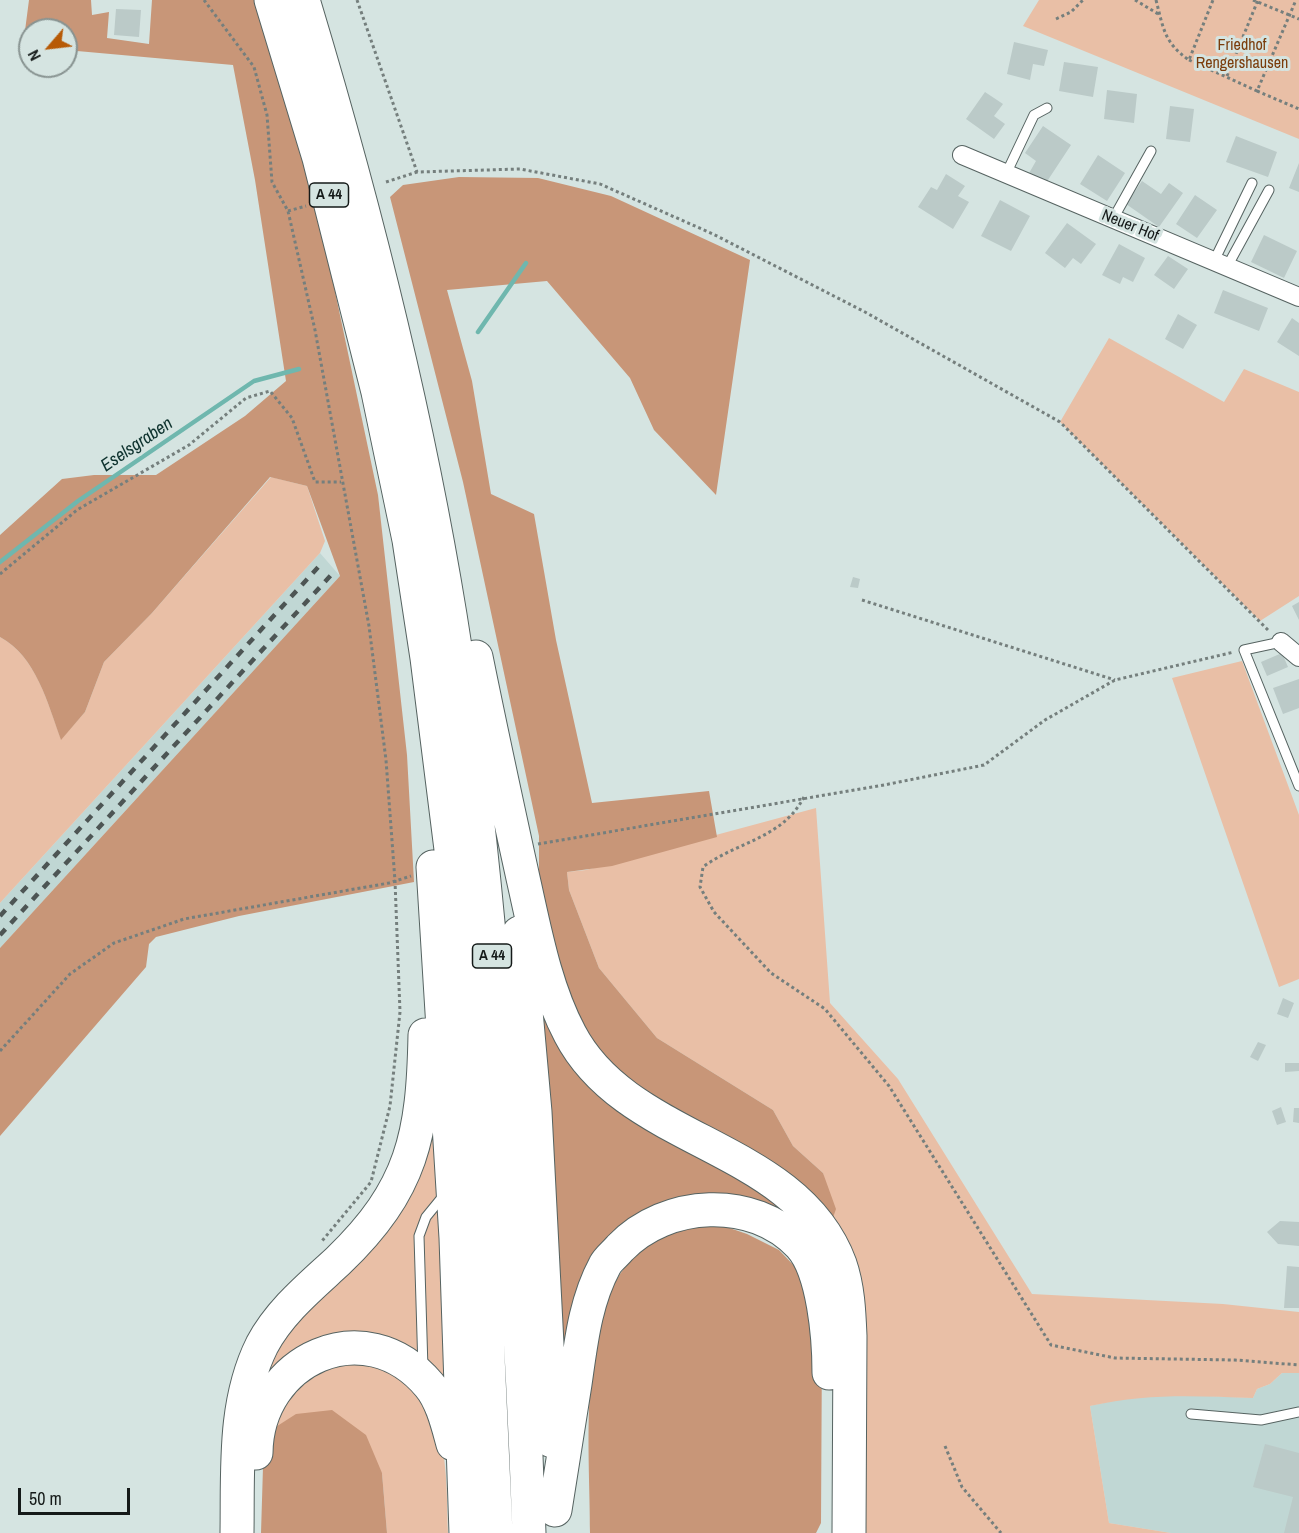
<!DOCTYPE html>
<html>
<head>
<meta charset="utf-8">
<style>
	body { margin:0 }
	#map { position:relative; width:1299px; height:1533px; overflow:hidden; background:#d5e4e1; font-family:"Archivo Narrow",sans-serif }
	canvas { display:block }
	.north { position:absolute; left:18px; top:18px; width:60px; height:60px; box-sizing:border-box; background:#d5e4e1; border:2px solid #889391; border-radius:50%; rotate:242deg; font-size:16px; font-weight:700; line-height:24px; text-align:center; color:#151a19 }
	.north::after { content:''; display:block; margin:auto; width:21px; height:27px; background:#b75a06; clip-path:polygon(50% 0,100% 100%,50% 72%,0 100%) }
	.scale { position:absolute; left:18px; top:1488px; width:112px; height:27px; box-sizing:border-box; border:3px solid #151a19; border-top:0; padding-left:8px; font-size:18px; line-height:21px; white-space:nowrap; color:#151a19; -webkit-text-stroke:4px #d5e4e1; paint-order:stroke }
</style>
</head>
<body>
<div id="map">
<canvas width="1299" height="1533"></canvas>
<div class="north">N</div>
<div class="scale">50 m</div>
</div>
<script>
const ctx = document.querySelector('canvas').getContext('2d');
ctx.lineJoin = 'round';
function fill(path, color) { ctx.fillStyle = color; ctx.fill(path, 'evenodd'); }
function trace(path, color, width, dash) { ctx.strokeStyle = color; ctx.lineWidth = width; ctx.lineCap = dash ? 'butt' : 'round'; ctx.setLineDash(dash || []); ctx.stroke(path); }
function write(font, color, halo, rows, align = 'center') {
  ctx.font = font + ' "Archivo Narrow",sans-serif'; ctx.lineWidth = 6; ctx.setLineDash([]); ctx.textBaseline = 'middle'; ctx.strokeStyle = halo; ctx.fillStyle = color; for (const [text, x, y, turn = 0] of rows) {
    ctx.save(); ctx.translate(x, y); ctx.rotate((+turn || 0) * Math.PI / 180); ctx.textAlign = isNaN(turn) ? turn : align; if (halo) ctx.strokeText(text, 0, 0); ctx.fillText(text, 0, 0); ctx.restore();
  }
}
const built = new Path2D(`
	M 320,553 L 340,576 L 0,948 L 0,903 Z
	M 1282,1373 L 1299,1373 L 1299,1533 L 1171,1533 L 1109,1523 L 1090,1406 L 1125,1398 L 1166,1394 L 1253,1398 L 1257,1389 L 1270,1384 Z`);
const green = new Path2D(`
	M 1039,0 L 1299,0 L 1299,139 L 1023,26 Z
	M 1109,338 L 1224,402 L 1244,369 L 1299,392 L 1299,596 L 1260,621 L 1060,422 Z
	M 271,477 L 307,486 L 325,541 L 320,553 L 0,903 L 0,637 C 36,656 48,704 61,739 L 85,712 L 104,662 L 152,613 Z
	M 1242,661 L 1299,815 L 1299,979 L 1279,987 L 1172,678 Z
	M 816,808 L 830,1003 L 898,1079 L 1032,1294 L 1223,1304 L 1299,1312 L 1299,1373 L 1282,1373 L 1270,1384 L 1257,1389 L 1253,1398 C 1194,1396 1148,1393 1090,1406 L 1109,1523 L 1171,1533 L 858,1533 L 831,1226 L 823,1173 L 793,1146 L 773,1110 L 657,1038 L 599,968 L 569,890 L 567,872 L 586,870 Z
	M 428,1121 L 436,1132 L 447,1404 L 380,1342 L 251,1404 L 263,1368 Z
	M 375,1361 C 450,1402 446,1457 448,1533 L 387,1533 L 382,1473 L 271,1430 L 278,1407 L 318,1367 Z`);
const forest = new Path2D(`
	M 29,0 L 91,0 L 92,15 L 109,12 L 107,38 L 149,44 L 152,0 L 254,0 L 318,211 L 378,495 L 407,755 L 414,882 L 239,916 L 156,937 L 149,944 L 146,967 L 0,1136 L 0,948 L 340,576 L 307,486 L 270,477 L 152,613 L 104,662 L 85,712 L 61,740 C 48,704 36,656 0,637 L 0,535 L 62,479 L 94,475 L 156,475 L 245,416 L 286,381 L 255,180 L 233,65 L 66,50 L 66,30 L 30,30 L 30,47 L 23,46 Z
	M 459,177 L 538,178 L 611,196 L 750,260 L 716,495 L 654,430 L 630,378 L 547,281 L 447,290 L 472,381 L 491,494 L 534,514 L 556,640 L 592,803 L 709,791 L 717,837 L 612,866 L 567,872 L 569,890 L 599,968 L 657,1038 L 773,1110 L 793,1146 L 823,1173 L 836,1209 L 820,1255 L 677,1203 L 572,1328 L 560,1356 L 539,1002 L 539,836 L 463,482 L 390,197 L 403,185 Z
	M 715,1223 L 747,1234 L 779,1250 L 803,1275 L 822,1339 L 821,1523 L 816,1533 L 590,1533 C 591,1453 572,1292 650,1244 C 669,1232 693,1228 715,1223 Z
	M 332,1410 L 366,1435 L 382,1473 L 387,1533 L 261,1533 L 263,1467 L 271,1430 L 296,1414 Z`);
const stream = new Path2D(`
	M 478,332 L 526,263
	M 0,562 L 78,501 L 254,381 L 299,369`);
const building = new Path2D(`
	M 116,9 L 141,10 L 139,37 L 114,35 Z
	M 1014,42 L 1048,50 L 1044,66 L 1033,64 L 1030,80 L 1007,74 Z
	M 1064,62 L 1098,67 L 1093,97 L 1059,91 Z
	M 1107,90 L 1137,94 L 1134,123 L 1104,119 Z
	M 985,92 L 1003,104 L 994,116 L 1005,124 L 994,139 L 966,119 Z
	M 1170,106 L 1194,109 L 1190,142 L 1166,139 Z
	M 1043,126 L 1071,145 L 1044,186 L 1028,175 L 1036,161 L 1025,153 Z
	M 1236,136 L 1277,152 L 1268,177 L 1226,162 Z
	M 1098,155 L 1125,173 L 1107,201 L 1080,184 Z
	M 1299,163 L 1299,192 L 1289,188 Z
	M 946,174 L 965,186 L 958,196 L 969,202 L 953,229 L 918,207 L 931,187 L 937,190 Z
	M 1142,181 L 1161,194 L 1169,183 L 1183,193 L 1159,227 L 1126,204 Z
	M 1195,195 L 1217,210 L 1197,238 L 1176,224 Z
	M 1000,200 L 1030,216 L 1011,251 L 981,236 Z
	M 1067,223 L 1096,244 L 1081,264 L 1073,258 L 1065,268 L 1045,253 Z
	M 1264,235 L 1297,251 L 1284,278 L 1251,262 Z
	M 1119,244 L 1145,258 L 1133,282 L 1123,277 L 1120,284 L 1102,275 Z
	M 1168,256 L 1188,269 L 1174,289 L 1154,275 Z
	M 1223,290 L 1268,308 L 1259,331 L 1214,313 Z
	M 1178,314 L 1197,325 L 1183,349 L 1165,339 Z
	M 1292,318 L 1299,323 L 1299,356 L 1277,342 Z
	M 853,577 L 860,579 L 858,588 L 850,587 Z
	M 1299,602 L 1299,620 L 1292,606 Z
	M 1282,653 L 1288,667 L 1267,676 L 1261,662 Z
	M 1299,679 L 1299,708 L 1283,714 L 1273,688 Z
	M 1283,998 L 1294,1003 L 1288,1018 L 1277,1014 Z
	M 1258,1042 L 1266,1045 L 1258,1061 L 1250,1057 Z
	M 1285,1063 L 1299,1063 L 1299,1071 L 1285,1072 Z
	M 1281,1107 L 1286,1122 L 1277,1125 L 1272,1111 Z
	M 1294,1108 L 1299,1108 L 1299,1123 L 1293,1122 Z
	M 1280,1221 L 1299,1222 L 1299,1246 L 1278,1244 L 1267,1232 Z
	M 1287,1266 L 1299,1267 L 1299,1308 L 1284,1308 Z
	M 1265,1444 L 1299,1453 L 1299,1533 L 1284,1533 L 1293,1497 L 1253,1487 Z`);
const path = new Path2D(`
	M 204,0 L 254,67 L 267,115 L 272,182 L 288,211 L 315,330 L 369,626 L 386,760 L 395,881 L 400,1012 L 390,1106 L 371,1182 L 322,1241
	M 357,0 L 417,172 L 520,169 L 600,184 L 713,234 L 865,312 L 1060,422 L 1269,631
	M 1135,0 L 1160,15
	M 1156,0 C 1163,27 1164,43 1189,60 L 1213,0
	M 1253,0 L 1299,19
	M 1056,19 L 1071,12 L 1083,0
	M 1189,60 L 1257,91 L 1296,0
	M 1227,76 L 1258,0
	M 1257,91 L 1299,109
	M 386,182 L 417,172
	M 288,211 L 306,206
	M 0,574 L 77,510 L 189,445 L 246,398 L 270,391 L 292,418 L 315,482 L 341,482
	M 862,600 L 1115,680
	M 804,797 C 782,839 738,841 703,867 L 700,887 L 714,912 L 771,973 L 825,1009 L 889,1086 L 1051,1345 L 1115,1358 L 1235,1360 L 1299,1365
	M 538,844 L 884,785 L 984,765 L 1045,720 L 1115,680 L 1234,652
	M 0,1051 L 70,974 L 114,943 L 184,919 L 389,883 L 411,876
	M 945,1446 L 962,1487 L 1001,1533`);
const service = new Path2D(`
	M 1006,174 L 1034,115 L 1047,108
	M 1113,219 L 1151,151
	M 1215,259 L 1252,183
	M 1228,265 L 1269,190
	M 1281,642 L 1244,650 L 1299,786
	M 423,1369 L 419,1236 L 426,1217 L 444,1195
	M 1191,1414 L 1261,1420 L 1299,1412`);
const minor = new Path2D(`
	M 962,155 L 1299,297
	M 1281,642 L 1299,657`);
const motorway = new Path2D(`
	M 271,0 L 319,158 L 378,392 L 409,540 L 427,658 L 462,937 L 476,1090 L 496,1533
	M 303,0 C 364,202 416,406 450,615 C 467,720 479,827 489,933 C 509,1132 522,1333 529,1533
	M 476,657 C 491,731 507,805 523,878 C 535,931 545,987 570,1034 C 628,1145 795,1143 840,1264 C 848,1287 849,1312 850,1336 L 849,1533
	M 433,867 L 456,1238 L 466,1533
	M 519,933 L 535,1112 L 552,1441
	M 256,1453 C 257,1359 365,1309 429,1385 C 442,1400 448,1426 453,1444
	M 555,1510 C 562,1468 568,1426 575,1384 C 581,1343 585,1302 605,1265 C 608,1259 615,1254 620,1248 C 666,1200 753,1195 800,1245 C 824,1271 829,1339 829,1373
	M 237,1533 C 238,1470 233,1403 262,1345 C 280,1311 311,1286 338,1261 C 413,1189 423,1135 425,1035`);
const rail = new Path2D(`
	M 0,916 L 321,564
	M 0,935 L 333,573`);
const shields = [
	[329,195,39],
	[492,956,39]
];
const shieldNames = [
	["A 44",329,195],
	["A 44",492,956]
];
const parkNames = [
	["Friedhof",1242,46],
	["Rengershausen",1242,64]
];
const streetNames = [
	["Neuer Hof",1130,226,22]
];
const waterNames = [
	["Eselsgraben",137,445,-34]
];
fill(built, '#c0d7d4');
fill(green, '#e9bfa6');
fill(forest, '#c89678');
trace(stream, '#6fb7ae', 4.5);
fill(building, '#bbcac8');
trace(service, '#566361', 11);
trace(minor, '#566361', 20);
trace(motorway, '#566361', 35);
trace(path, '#757f7d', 3, [3, 3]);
trace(service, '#fff', 9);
trace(minor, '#fff', 18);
trace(motorway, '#fff', 33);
trace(rail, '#4d5554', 4.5, [8, 8]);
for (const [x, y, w] of shields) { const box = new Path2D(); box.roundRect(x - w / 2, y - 12, w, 24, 4.5); ctx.fillStyle = '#d5e4e1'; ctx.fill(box); trace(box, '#151a19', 1.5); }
write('bold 15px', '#151a19', null, shieldNames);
write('16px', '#7a3c0b', '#d5e4e1', parkNames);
write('16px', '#151a19', '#d5e4e1', streetNames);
write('italic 18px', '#0e322e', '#d5e4e1', waterNames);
</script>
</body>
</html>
